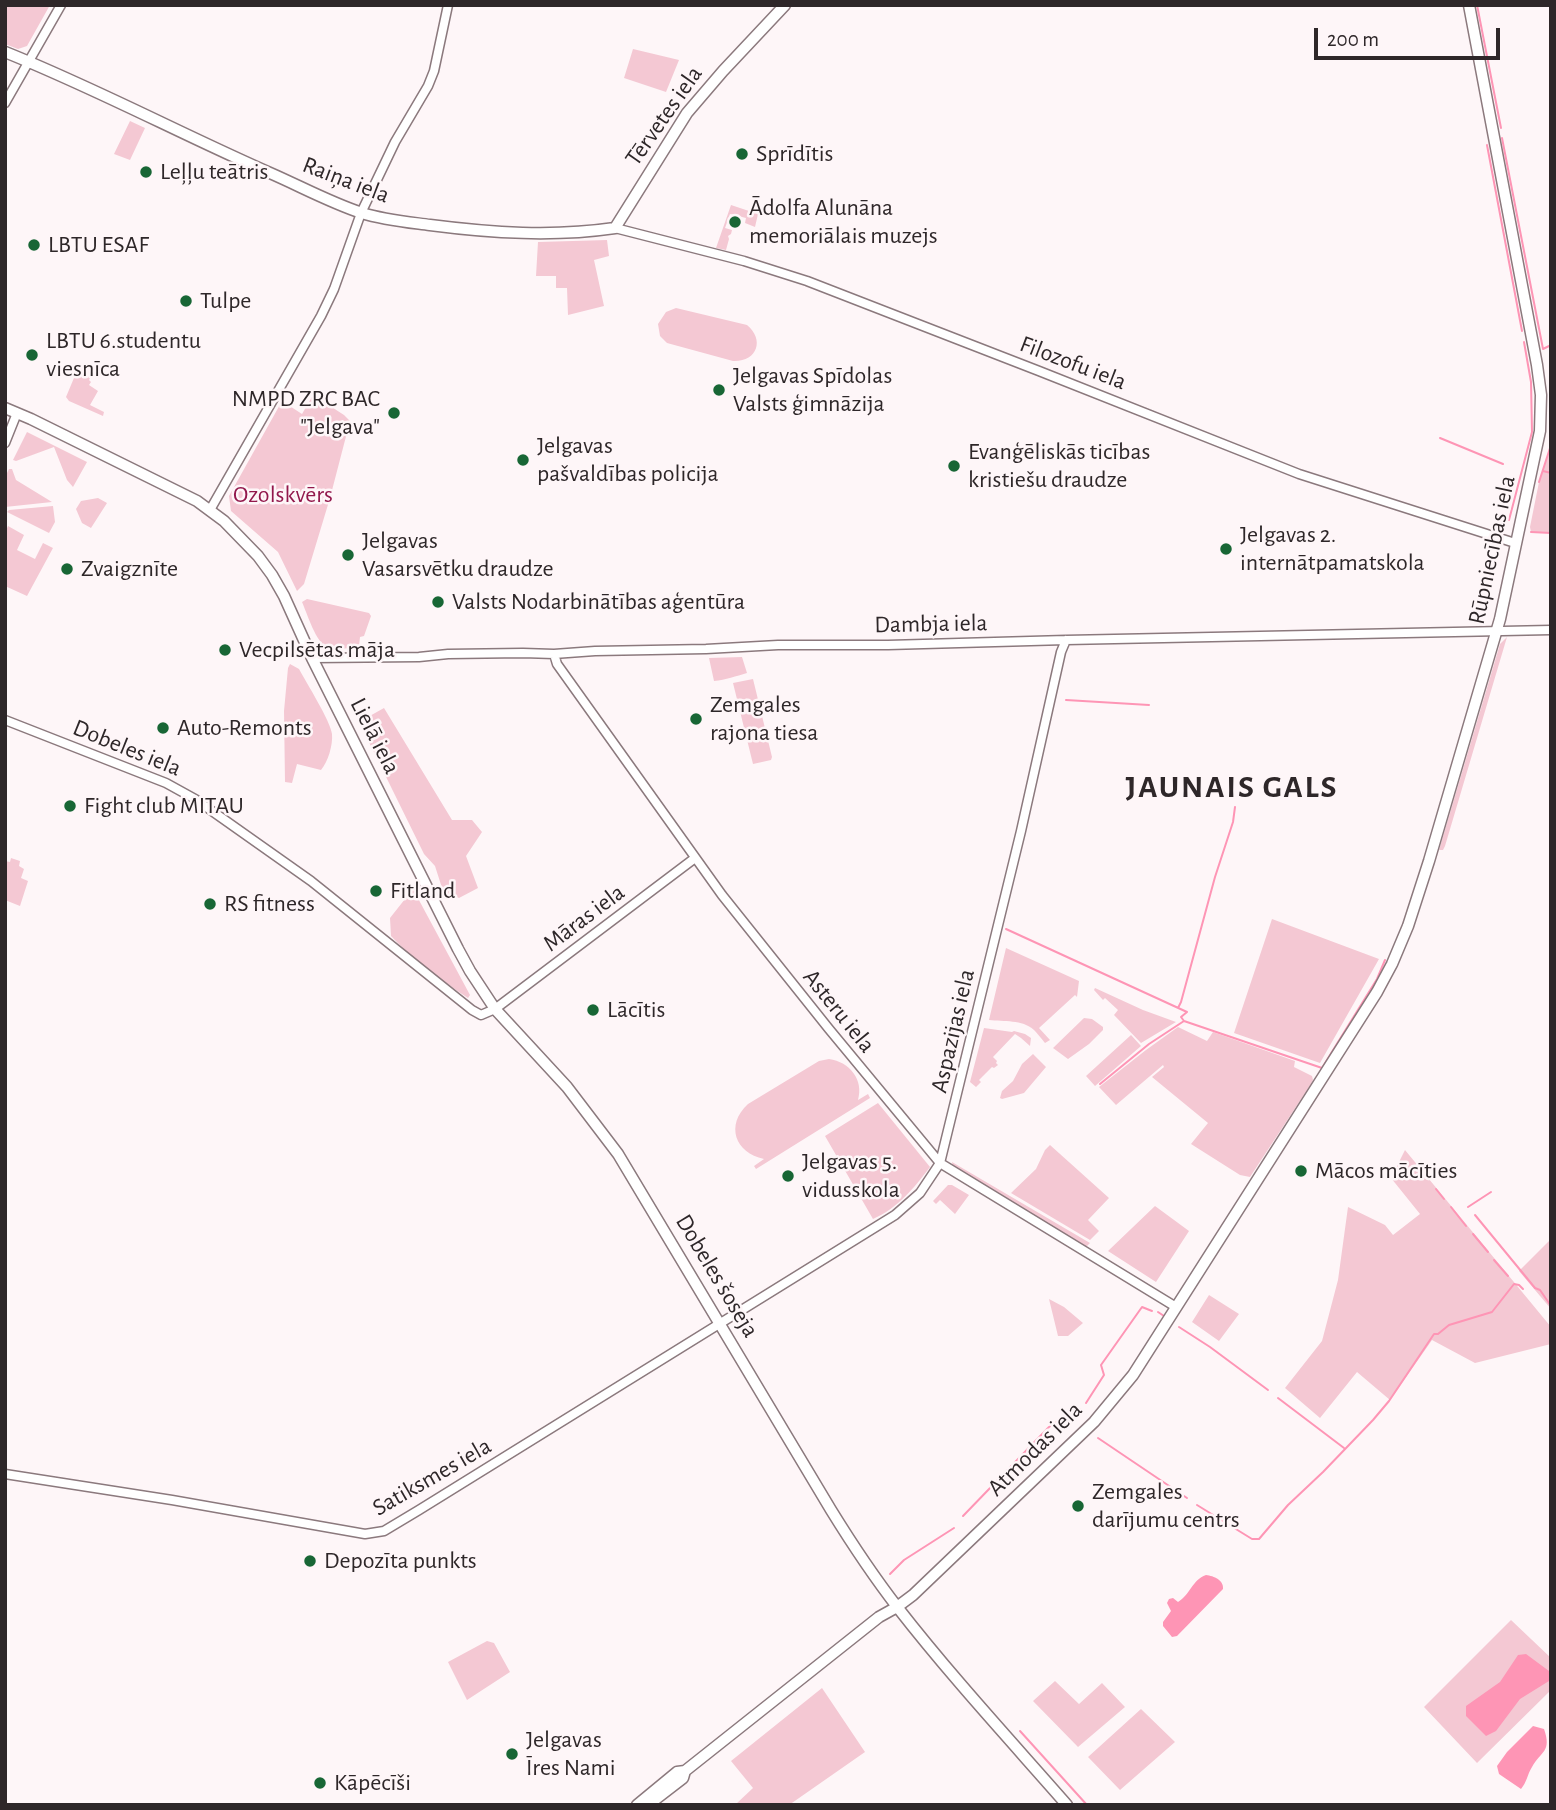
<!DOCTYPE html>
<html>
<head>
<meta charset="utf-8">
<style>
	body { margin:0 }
	#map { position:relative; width:1556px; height:1810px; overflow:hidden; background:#fef6f8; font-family:"Alegreya Sans",sans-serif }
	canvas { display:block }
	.frame { position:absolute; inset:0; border:7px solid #2e2729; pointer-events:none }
	.scale { position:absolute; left:1314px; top:28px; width:186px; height:32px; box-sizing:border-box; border:4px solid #2e2729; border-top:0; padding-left:9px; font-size:21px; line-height:24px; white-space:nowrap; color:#2e2729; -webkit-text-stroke:5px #fef6f8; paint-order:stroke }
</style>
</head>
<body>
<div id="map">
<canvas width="1556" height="1810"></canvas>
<div class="frame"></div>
<div class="scale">200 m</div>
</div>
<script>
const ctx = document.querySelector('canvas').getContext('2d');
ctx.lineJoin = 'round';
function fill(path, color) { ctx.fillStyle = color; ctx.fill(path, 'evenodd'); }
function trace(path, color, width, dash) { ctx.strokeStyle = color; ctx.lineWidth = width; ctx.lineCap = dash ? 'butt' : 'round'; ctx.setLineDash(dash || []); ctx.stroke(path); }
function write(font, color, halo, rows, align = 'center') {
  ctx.font = font + ' "Alegreya Sans",sans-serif'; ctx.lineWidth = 5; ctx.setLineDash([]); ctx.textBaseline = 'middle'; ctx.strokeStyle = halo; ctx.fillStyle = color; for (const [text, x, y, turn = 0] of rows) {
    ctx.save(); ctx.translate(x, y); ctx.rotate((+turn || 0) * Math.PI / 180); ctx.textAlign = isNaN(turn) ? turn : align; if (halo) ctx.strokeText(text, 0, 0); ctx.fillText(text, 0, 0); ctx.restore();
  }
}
const green = new Path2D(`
	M 5,5 L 50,5 L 27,46 L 18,49 L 5,44 Z
	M 633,49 L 679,60 L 666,92 L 624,78 Z
	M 130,121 L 145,128 L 130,160 L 114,154 Z
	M 731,205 L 758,214 L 755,227 L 745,223 L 746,218 L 730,214 L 725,228 L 732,230 L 731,234 L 728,236 L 729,239 L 726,250 L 716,248 Z
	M 607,240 L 609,256 L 594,260 L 604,306 L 568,315 L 567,288 L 556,288 L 556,276 L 536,276 L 538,242 Z
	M 676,308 L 747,325 C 765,340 757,362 733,361 L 667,343 L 660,336 L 658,324 L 666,312 Z
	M 79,366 L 93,373 L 89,380 L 91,382 L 89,385 L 98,391 L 90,405 L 104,412 L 103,416 L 69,401 L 66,397 Z
	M 313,395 L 344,415 L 350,421 L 330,498 L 304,584 L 297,591 L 278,552 L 231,511 L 229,496 L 282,401 L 302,414 Z
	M 27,432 L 87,462 L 73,487 L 67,480 L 54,447 L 16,461 L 13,460 Z
	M 1551,445 L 1551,533 L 1531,532 L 1530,527 L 1539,482 Z
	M 9,469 L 12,469 L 16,480 L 52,502 L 5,507 L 5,477 Z
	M 98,498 L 107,503 L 91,528 L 82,523 L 76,509 L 81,501 Z
	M 53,506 L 55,522 L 49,533 L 7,512 L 9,510 Z
	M 8,526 L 24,535 L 17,550 L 35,559 L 43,543 L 53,548 L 27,596 L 5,586 L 5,533 Z
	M 307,599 L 369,613 L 371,616 L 364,636 L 360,637 L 359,646 L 356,648 C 348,648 335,650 327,647 C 316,643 307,613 302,602 Z
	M 1507,637 L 1445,846 L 1443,850 L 1439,850 L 1500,644 Z
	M 742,657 L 747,673 C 736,676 726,680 714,681 L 709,658 Z
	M 290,664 L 299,669 C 306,682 331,722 332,734 C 333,745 328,762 321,770 L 297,764 L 292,783 L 285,782 L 284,711 L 288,668 Z
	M 753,679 L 772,757 L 771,760 L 753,764 L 733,683 Z
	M 384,708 L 452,820 L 472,820 L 482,832 L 466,856 L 478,888 L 459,898 L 443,891 L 435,866 L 424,854 L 359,722 Z
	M 11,858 L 20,861 L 19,866 L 24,869 L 21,878 L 28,881 L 20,906 L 5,900 L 5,861 L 10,862 Z
	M 413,889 L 470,995 L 468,998 C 441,980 413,960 391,936 L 390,918 L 405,899 L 407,892 Z
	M 1272,919 L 1379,959 L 1320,1063 L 1234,1033 Z
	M 1006,948 L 1079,981 L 1077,997 L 1075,995 L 1039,1028 L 1050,1040 L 1045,1043 C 1042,1039 1037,1033 1034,1030 C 1022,1019 1004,1022 989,1020 Z
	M 1095,988 L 1143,1010 L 1176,1022 L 1141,1043 L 1114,1015 L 1118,1010 L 1105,998 L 1103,1000 L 1094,990 Z
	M 1084,1018 L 1092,1019 L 1103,1027 L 1103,1030 L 1089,1044 L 1068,1059 L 1053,1048 Z
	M 1178,1027 L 1207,1041 L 1213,1032 L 1295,1061 L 1294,1067 L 1312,1076 L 1313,1080 L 1311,1084 L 1250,1177 L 1240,1175 L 1191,1144 L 1208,1123 L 1152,1077 L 1164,1067 L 1163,1065 L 1116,1105 L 1099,1087 L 1146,1050 Z
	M 984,1028 L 1012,1032 L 1014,1031 L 1025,1034 L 1031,1038 L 1030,1046 L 1021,1038 L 1015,1034 L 993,1057 L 997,1061 L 996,1063 L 998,1065 L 994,1068 L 992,1067 L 979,1080 L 981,1082 L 976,1087 L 970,1082 Z
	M 1131,1035 L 1141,1046 L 1095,1086 L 1086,1076 Z
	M 1033,1054 L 1046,1067 L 1024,1093 L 1002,1099 L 1000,1098 L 1002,1091 L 1013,1081 L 1022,1064 Z
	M 829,1059 C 850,1062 864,1080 858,1100 L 868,1094 L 870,1098 L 756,1169 L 754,1166 L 764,1159 C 735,1153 725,1125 748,1104 L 819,1061 Z
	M 878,1103 L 930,1167 C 914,1188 898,1208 873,1219 L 825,1136 Z
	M 1050,1145 L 1109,1198 L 1088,1220 L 1099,1231 L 1090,1240 L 1011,1193 L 1036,1169 L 1045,1150 Z
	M 1405,1150 L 1551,1327 L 1551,1344 L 1475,1363 L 1432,1340 L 1390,1400 L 1357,1372 L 1320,1418 L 1285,1388 L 1322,1341 L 1338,1280 L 1348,1207 L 1385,1225 L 1393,1235 L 1420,1214 L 1391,1178 Z
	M 952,1162 L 1090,1243 L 1086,1247 L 1082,1247 L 953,1168 Z
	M 948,1185 L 952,1185 L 969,1195 L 955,1214 L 940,1200 L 936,1204 L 933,1201 Z
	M 1155,1206 L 1189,1231 L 1156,1282 L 1108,1251 Z
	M 1551,1239 L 1551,1309 L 1519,1271 Z
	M 1209,1295 L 1239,1314 L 1219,1341 L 1192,1322 Z
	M 1049,1299 L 1064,1307 L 1083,1323 L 1068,1336 L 1058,1336 Z
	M 1511,1620 L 1551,1658 L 1551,1690 L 1477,1763 L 1424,1707 Z
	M 487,1641 L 494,1643 L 510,1672 L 467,1700 L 448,1662 Z
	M 1055,1681 L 1079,1704 L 1102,1683 L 1125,1707 L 1078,1747 L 1033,1701 Z
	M 822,1688 L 865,1752 L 789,1805 L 737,1805 L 736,1804 L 753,1788 L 731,1761 Z
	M 1141,1709 L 1175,1742 L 1120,1790 L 1088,1757 Z`);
const water = new Path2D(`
	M 1206,1575 C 1214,1576 1224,1580 1223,1589 L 1177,1636 L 1172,1637 L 1163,1626 L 1163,1622 L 1171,1611 L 1167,1603 L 1169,1599 L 1173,1598 L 1178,1602 C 1190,1595 1192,1580 1206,1575 Z
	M 1526,1654 L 1549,1671 L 1549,1681 L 1520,1699 L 1496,1731 L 1486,1736 L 1466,1716 L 1466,1706 L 1500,1682 L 1518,1655 Z
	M 1533,1726 L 1544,1729 C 1552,1752 1541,1751 1532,1767 C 1527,1775 1527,1782 1521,1789 L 1499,1774 L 1497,1766 L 1507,1752 Z`);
const stream = new Path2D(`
	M 1477,5 L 1501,128
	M 1502,138 L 1543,349 L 1551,345
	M 1487,145 L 1522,331
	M 1440,438 L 1503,464
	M 1543,471 L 1551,473
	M 1539,482 L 1551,445
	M 1509,520 L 1532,432 L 1531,382 L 1524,342
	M 1531,532 L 1551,533
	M 1066,700 L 1149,705
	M 1006,929 L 1187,1012 L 1181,1017 L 1184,1021
	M 1178,1008 L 1181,1002 L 1215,877 L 1233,822 L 1235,807
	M 1100,1084 L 1149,1044 L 1184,1021 L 1322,1068 L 1377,979 L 1385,960
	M 1436,1189 L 1444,1199
	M 1451,1207 L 1466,1226
	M 1468,1207 L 1491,1192
	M 1475,1215 L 1535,1288 L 1540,1290 L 1551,1306
	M 1473,1234 L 1488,1252
	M 1494,1260 L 1508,1276
	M 1158,1312 L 1164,1316
	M 1179,1327 L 1210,1347 L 1268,1390
	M 1278,1398 L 1344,1448
	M 1086,1403 L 1104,1375 L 1101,1365 L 1142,1307 L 1152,1311
	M 1098,1438 L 1187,1498
	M 1197,1505 L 1252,1539 L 1259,1539 L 1288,1505 L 1323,1472 L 1373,1420 L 1389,1401 L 1434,1334 L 1438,1334 L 1449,1325 L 1492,1312 L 1514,1284 L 1519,1285 L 1523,1289
	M 963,1516 L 1049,1427 L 1076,1410 L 1081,1409
	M 890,1574 L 904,1560 L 954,1528
	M 1020,1731 L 1087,1805`);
const minor = new Path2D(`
	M 5,103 L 61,5
	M 615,228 L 744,261 L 807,281 L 1039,371 L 1299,474 L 1515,543
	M 5,443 L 17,413
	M 210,510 L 321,316 L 334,289 L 361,213 L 395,142 L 428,86 L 434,71 L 448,5
	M 554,654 L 557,664 L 722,895 L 829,1029 L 940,1163 L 1176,1307
	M 312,658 L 419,657 L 448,654 L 523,653 L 554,654 L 595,651 L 706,649 L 778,645 L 888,645 L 1066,640 L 1551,630
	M 5,720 L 166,783 L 195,799 L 311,881 L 472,1010 L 481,1015 L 495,1009 L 695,858
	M 5,1474 L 172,1500 L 365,1534 L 384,1531 L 419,1510 L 895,1215 L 920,1193 L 940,1163 L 1021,831 L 1061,652 L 1066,640`);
const major = new Path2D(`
	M 5,52 C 95,88 181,134 270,173 C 300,186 331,203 362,213 C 384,220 407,222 430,225 C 492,233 553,237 615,228 L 687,113 L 723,71 L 785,5
	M 5,408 L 31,419 L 197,501 L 224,521 L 258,556 L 272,575 L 284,596 L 312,658 L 458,949 L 470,971 L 495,1009 L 567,1087 L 618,1154 L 831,1510 C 852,1544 874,1577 898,1608 C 951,1676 1010,1740 1067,1805
	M 637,1805 L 677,1772 L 685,1771 L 879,1617 L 897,1607 L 913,1595 L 1094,1422 L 1133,1375 L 1377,992 L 1392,964 L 1408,926 L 1429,861 L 1500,619 L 1540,431 L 1541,395 L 1537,365 L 1469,5
	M 648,1805 L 683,1778 L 685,1771`);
const markers = [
	[742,154,7,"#186635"],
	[146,172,7,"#186635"],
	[735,222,7,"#186635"],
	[34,245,7,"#186635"],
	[186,301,7,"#186635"],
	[32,355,7,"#186635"],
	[719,390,7,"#186635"],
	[394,413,7,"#186635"],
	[523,460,7,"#186635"],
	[954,466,7,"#186635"],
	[1226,549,7,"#186635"],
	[348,555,7,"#186635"],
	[67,569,7,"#186635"],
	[438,602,7,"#186635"],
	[225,650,7,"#186635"],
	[696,719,7,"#186635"],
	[163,728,7,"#186635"],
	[70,806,7,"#186635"],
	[376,891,7,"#186635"],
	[210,904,7,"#186635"],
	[593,1010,7,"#186635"],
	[1301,1171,7,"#186635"],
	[788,1176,7,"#186635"],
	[1078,1506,7,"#186635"],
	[310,1561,7,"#186635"],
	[512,1754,7,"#186635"],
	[320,1783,7,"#186635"]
];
const streetNames = [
	["Tērvetes iela",664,116,-55],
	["Raiņa iela",346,180,21],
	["Filozofu iela",1073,363,21],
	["Rūpniecības iela",1492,550,-78],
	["Dambja iela",931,624,-1],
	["Lielā iela",375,736,63],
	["Dobeles iela",127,748,22],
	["Māras iela",584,918,-37],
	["Asteru iela",839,1011,51],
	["Aspazijas iela",953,1031,-77],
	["Dobeles šoseja",717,1276,59],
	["Atmodas iela",1035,1449,-45],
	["Satiksmes iela",432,1477,-30]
];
const poiNames = [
	["Sprīdītis",756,154],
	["Leļļu teātris",160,172],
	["Ādolfa Alunāna",749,208],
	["memoriālais muzejs",749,236],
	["LBTU ESAF",48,245],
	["Tulpe",200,301],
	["LBTU 6.studentu",46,341],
	["viesnīca",46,369],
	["Jelgavas Spīdolas",733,376],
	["Valsts ģimnāzija",733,404],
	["NMPD ZRC BAC",380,399,"right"],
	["\"Jelgava\"",380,427,"right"],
	["Jelgavas",537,446],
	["pašvaldības policija",537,474],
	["Evanģēliskās ticības",968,452],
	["kristiešu draudze",968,480],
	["Jelgavas 2.",1240,535],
	["internātpamatskola",1240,563],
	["Jelgavas",362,541],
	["Vasarsvētku draudze",362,569],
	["Zvaigznīte",81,569],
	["Valsts Nodarbinātības aģentūra",452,602],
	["Vecpilsētas māja",239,650],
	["Zemgales",710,705],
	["rajona tiesa",710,733],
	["Auto-Remonts",177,728],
	["Fight club MITAU",84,806],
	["Fitland",390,891],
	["RS fitness",224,904],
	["Lācītis",607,1010],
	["Jelgavas 5.",802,1162],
	["vidusskola",802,1190],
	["Mācos mācīties",1315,1171],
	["Zemgales",1092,1492],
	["darījumu centrs",1092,1520],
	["Depozīta punkts",324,1561],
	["Jelgavas",526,1740],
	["Īres Nami",526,1768],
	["Kāpēcīši",334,1783]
];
const parkNames = [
	["Ozolskvērs",283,495]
];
const districtNames = [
	["JAUNAIS GALS",1232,787]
];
fill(green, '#f4c8d3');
fill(water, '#fe95b5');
trace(stream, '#fe95b5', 2);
trace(minor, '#8b797d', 11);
trace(major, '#8b797d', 13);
trace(minor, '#fff', 8);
trace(major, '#fff', 10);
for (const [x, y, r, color] of markers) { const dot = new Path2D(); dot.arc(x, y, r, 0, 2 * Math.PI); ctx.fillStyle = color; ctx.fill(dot); trace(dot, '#fef6f8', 2.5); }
write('24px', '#2e2729', '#fef6f8', streetNames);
write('24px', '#2e2729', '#fef6f8', poiNames, 'left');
write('24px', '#92184c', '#fef6f8', parkNames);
ctx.letterSpacing = '2px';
write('bold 32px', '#2e2729', '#fef6f8', districtNames);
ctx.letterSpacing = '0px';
</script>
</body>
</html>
